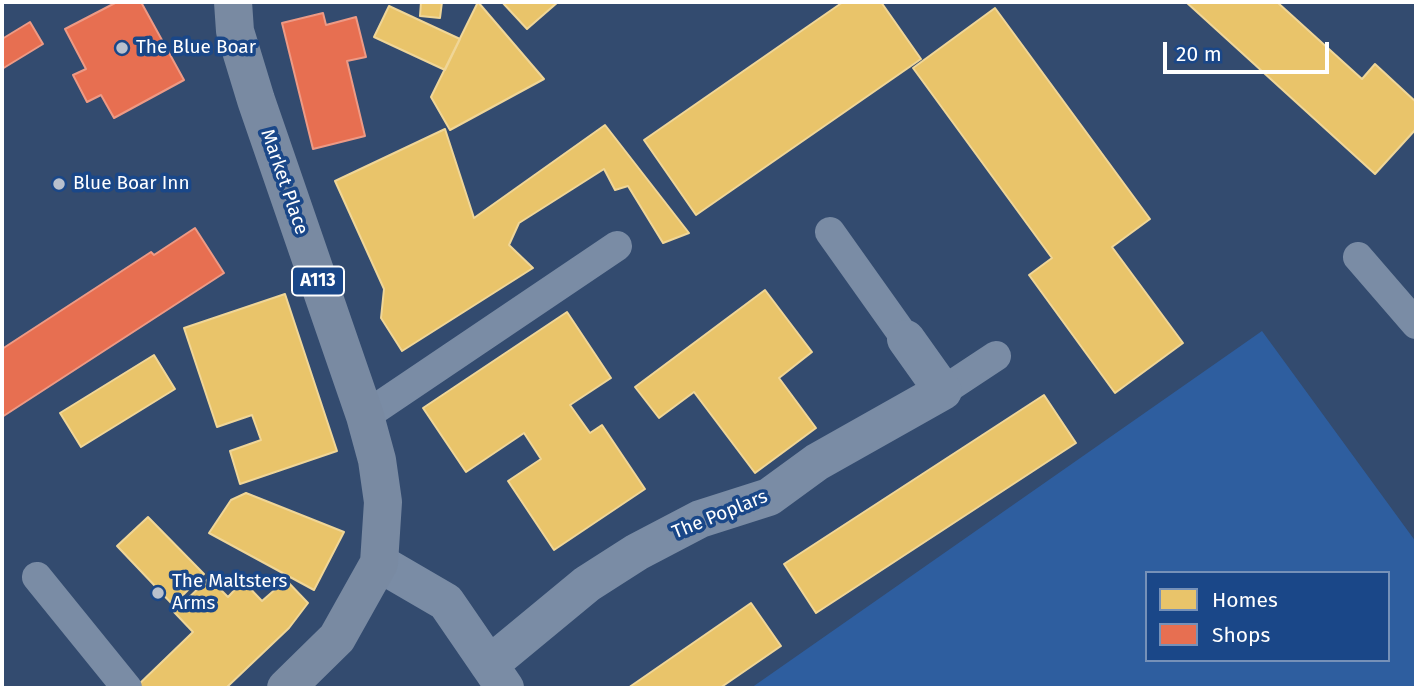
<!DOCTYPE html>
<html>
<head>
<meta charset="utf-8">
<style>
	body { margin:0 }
	#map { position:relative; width:1418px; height:690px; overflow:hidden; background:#334b6f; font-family:"Fira Sans",sans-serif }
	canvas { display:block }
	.frame { position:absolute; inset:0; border:4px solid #fff; pointer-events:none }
	.legend { position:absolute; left:1145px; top:571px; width:245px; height:91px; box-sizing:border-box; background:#1a4788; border:2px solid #7691b8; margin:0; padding:9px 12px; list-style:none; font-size:21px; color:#fff }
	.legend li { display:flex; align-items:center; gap:14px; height:35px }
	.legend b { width:35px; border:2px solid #7691b8 }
	.scale { position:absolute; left:1163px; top:42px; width:166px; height:32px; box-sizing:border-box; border:4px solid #fff; border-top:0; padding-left:9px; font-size:21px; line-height:24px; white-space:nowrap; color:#fff; -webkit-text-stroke:5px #1a4788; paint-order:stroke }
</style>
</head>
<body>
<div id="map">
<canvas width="1418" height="690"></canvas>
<div class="frame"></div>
<ul class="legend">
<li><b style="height:19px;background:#e9c46a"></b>Homes</li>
<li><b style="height:19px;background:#e76f51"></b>Shops</li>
</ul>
<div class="scale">20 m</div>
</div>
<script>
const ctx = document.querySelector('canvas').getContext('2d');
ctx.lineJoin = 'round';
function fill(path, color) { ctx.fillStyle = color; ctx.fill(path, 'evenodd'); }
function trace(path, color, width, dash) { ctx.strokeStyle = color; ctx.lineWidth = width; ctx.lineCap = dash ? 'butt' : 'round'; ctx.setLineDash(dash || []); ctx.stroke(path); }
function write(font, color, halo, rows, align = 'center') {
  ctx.font = font + ' "Fira Sans",sans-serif'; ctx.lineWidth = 7; ctx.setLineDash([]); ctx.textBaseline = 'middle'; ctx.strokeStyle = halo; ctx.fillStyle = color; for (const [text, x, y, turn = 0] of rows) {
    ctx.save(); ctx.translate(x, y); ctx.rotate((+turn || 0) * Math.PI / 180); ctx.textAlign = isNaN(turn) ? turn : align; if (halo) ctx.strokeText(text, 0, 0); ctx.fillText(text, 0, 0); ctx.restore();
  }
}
const green = new Path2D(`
	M 1262,331 L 1416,542 L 1416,688 L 751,688 ZM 1147,573 L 1388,573 L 1388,660 L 1147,660 Z`);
const homes = new Path2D(`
	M 421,2 L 442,2 L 440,18 L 420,16 Z
	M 478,2 L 544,79 L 450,130 L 431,97 Z
	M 502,2 L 558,2 L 527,29 Z
	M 843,2 L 881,2 L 921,59 L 696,215 L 644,140 Z
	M 1186,2 L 1277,2 L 1362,79 L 1375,64 L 1416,102 L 1416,129 L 1375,174 Z
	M 389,6 L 460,39 L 445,70 L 374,37 Z
	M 995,8 L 1150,219 L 1112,247 L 1183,343 L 1115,393 L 1029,275 L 1052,258 L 913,68 Z
	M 605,125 L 689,233 L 663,243 L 628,186 L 615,190 L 604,169 L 519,223 L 509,245 L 533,268 L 402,351 L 381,318 L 384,289 L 335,181 L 445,129 L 474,218 Z
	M 765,290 L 812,352 L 779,378 L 816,428 L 755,473 L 694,392 L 659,418 L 635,387 Z
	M 285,294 L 337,451 L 240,484 L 230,451 L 261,440 L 252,415 L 217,427 L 184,328 Z
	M 567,312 L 611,378 L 570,405 L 590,433 L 602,425 L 645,489 L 554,550 L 508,481 L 541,459 L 524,433 L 466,472 L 423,408 Z
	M 154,355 L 175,389 L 81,447 L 60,413 Z
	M 1044,395 L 1076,443 L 816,613 L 784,564 Z
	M 246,493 L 344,532 L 314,590 L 209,533 L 231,500 Z
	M 148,517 L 204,574 L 173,605 L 117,546 Z
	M 209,578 L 228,597 L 243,581 L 262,601 L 286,580 L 308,603 L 289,628 L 226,688 L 135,688 L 193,632 L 174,612 Z
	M 751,603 L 781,646 L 720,688 L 628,688 Z`);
const shops = new Path2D(`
	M 117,2 L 141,2 L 184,80 L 114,118 L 101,95 L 87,102 L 73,75 L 86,69 L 65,29 Z
	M 323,13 L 326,25 L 356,17 L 366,57 L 347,61 L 365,136 L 313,149 L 282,23 Z
	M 30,22 L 43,44 L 2,69 L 2,39 Z
	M 195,228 L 224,273 L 2,417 L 2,349 L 151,252 L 154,255 Z`);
const service = new Path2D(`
	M 830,232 L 906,339
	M 1358,257 L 1416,324
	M 943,391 L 996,356
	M 365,416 L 617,246
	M 37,577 L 127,688`);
const minor = new Path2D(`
	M 379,563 L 446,602 L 505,688
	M 489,665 L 587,584 L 637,552 L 700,519 L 769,497 L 817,462 L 943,391 L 906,339`);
const primary = new Path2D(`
	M 233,2 L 235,31 L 256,100 L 365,416 L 377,460 L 383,502 L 379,563 L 337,638 L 286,688`);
const markers = [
	[122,48,7,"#b8c0cd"],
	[59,184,7,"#b8c0cd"],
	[158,593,7,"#b8c0cd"]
];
const shields = [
	[318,281,52]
];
const shieldNames = [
	["A113",318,281]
];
const poiNames = [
	["The Blue Boar",136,48],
	["Blue Boar Inn",73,184],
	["The Maltsters",172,582],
	["Arms",172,604]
];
const streetNames = [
	["Market Place",284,182,71],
	["The Poplars",720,515,-22]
];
fill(green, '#2e5e9f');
fill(homes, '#e9c46a');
trace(homes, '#f0d697', 2);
fill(shops, '#e76f51');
trace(shops, '#ee9a85', 2);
trace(service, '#7a8ca5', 30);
trace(minor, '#7a8ca5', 38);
trace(primary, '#798aa2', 38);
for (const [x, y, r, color] of markers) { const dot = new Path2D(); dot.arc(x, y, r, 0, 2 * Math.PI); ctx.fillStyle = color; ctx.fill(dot); trace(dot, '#1a4788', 2.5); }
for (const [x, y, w] of shields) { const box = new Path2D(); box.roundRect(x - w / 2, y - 14.5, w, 29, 5); ctx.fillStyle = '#1a4788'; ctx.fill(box); trace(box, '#fff', 2); }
write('bold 18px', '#fff', null, shieldNames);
write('19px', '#fff', '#1a4788', poiNames, 'left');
write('19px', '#fff', '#1a4788', streetNames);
</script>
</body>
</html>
